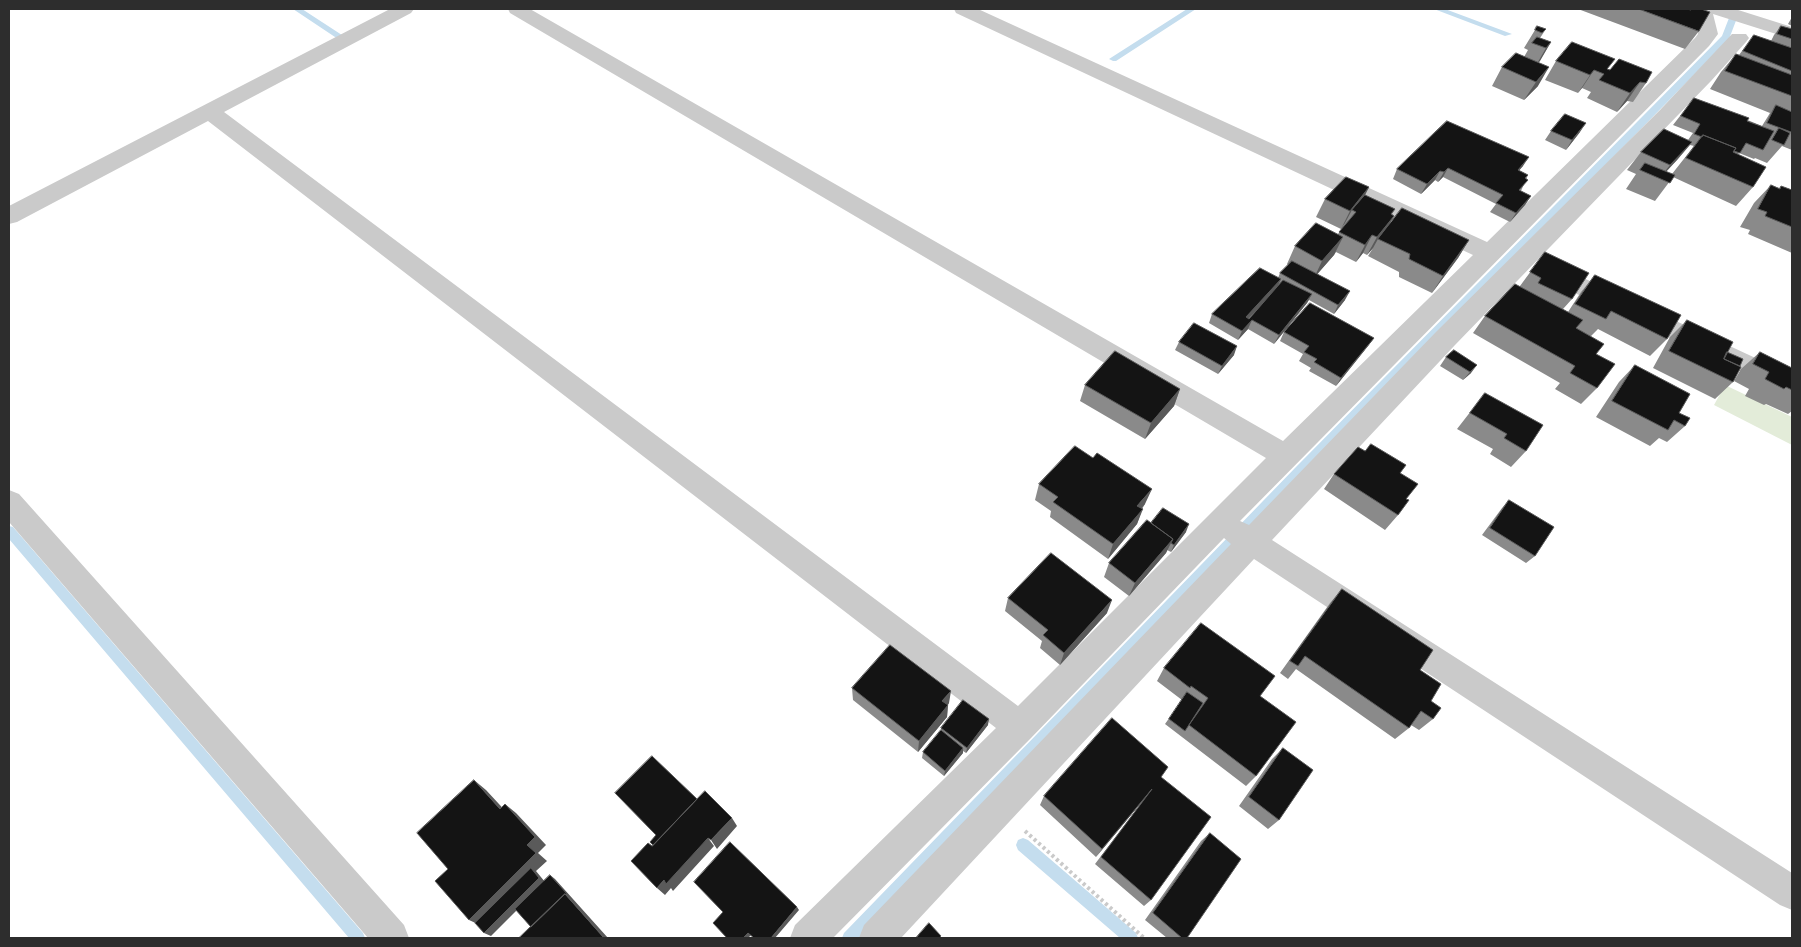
<!DOCTYPE html>
<html>
<head>
<meta charset="utf-8">
<style>
	body { margin:0 }
	#map { position:relative; width:1801px; height:947px; overflow:hidden; background:#fff; font-family:"Space Grotesk",sans-serif }
	canvas { display:block }
	.frame { position:absolute; inset:0; border:10px solid #2d2d2d; pointer-events:none }
</style>
</head>
<body>
<div id="map">
<canvas width="1801" height="947"></canvas>
<div class="frame"></div>
</div>
<script>
const ctx = document.querySelector('canvas').getContext('2d');
ctx.lineJoin = 'round';
function fill(path, color) { ctx.fillStyle = color; ctx.fill(path, 'evenodd'); }
function trace(path, color, width, dash) { ctx.strokeStyle = color; ctx.lineWidth = width; ctx.lineCap = dash ? 'butt' : 'round'; ctx.setLineDash(dash || []); ctx.stroke(path); }
const green = new Path2D(`
	M 1725,385 L 1792,417 L 1792,445 L 1714,405 Z`);
const stream = new Path2D(`
	M 293,9 L 302,9 L 345,37 L 338,39 Z
	M 1187,9 L 1196,9 L 1116,61 L 1113,61 L 1109,59 Z
	M 1434,9 L 1445,9 L 1512,34 L 1505,36 Z
	M 1727,9 L 1735,9 L 1737,18 L 1729,39 L 1303,474 L 859,938 L 842,938 L 844,933 L 1295,468 L 1722,36 L 1729,18 Z
	M 9,526 L 13,527 L 363,933 L 365,938 L 349,938 L 9,539 Z
	M 1023,838 L 1028,840 L 1136,933 L 1138,938 L 1120,938 L 1018,850 L 1016,845 L 1018,840 Z`);
const path = new Path2D(`
	M 1025,831 L 1144,938`);
const minor = new Path2D(`
	M 390,9 L 414,9 L 411,13 L 224,112 L 1018,706 L 1266,458 L 510,13 L 508,9 L 530,9 L 1283,441 L 1473,255 L 956,13 L 954,9 L 978,9 L 1487,242 L 1695,38 L 1698,34 L 1693,13 L 1695,9 L 1735,9 L 1792,27 L 1792,39 L 1713,14 L 1718,34 L 1709,46 L 1240,521 L 1249,525 L 1437,331 L 1660,110 L 1732,34 L 1746,34 L 1749,38 L 1746,42 L 1711,81 L 1455,345 L 1272,540 L 1792,873 L 1792,910 L 1780,905 L 1254,559 L 901,938 L 859,938 L 864,925 L 1231,544 L 1224,538 L 1031,738 L 833,938 L 790,938 L 795,925 L 996,728 L 208,121 L 17,222 L 9,224 L 9,206 Z
	M 1547,261 L 1792,375 L 1792,396 L 1539,276 L 1535,270 L 1539,264 Z
	M 9,490 L 19,494 L 404,925 L 409,938 L 368,938 L 9,522 Z`);
const wall = new Path2D(`
	M 1578,9 L 1687,9 L 1699,31 L 1685,49 Z
	M 1792,17 L 1792,26 L 1788,24 Z
	M 1781,26 L 1792,29 L 1792,150 L 1782,146 L 1767,163 L 1755,158 L 1754,159 L 1739,153 L 1738,155 L 1753,187 L 1736,206 L 1673,177 L 1655,201 L 1626,189 L 1636,174 L 1627,170 L 1641,152 L 1688,140 L 1693,133 L 1673,125 L 1694,98 L 1762,126 L 1770,113 L 1710,89 L 1721,72 L 1736,54 L 1739,55 L 1754,35 L 1771,41 L 1774,35 ZM 1690,145 L 1694,146 L 1672,174 L 1666,172 L 1677,160 Z
	M 1546,29 L 1540,38 L 1551,42 L 1538,63 L 1538,86 L 1524,100 L 1492,86 L 1502,67 L 1524,57 L 1528,50 L 1524,48 L 1535,30 Z
	M 1556,61 L 1608,69 L 1646,83 L 1633,102 L 1627,101 L 1617,112 L 1587,98 L 1591,92 L 1582,88 L 1578,93 L 1545,80 Z
	M 1551,131 L 1580,132 L 1566,150 L 1545,140 Z
	M 1523,166 L 1519,170 L 1528,175 L 1521,191 L 1531,196 L 1525,205 L 1510,222 L 1490,212 L 1496,204 L 1443,177 L 1438,182 L 1435,180 L 1421,194 L 1393,179 L 1397,169 Z
	M 1771,185 L 1779,188 L 1781,186 L 1792,190 L 1792,253 L 1748,234 L 1750,230 L 1740,227 L 1754,203 Z
	M 1369,187 L 1365,195 L 1395,209 L 1392,214 L 1394,216 L 1389,224 L 1469,240 L 1458,258 L 1432,293 L 1399,277 L 1399,272 L 1368,256 L 1373,248 L 1367,255 L 1363,253 L 1356,262 L 1336,252 L 1334,255 L 1317,274 L 1345,300 L 1334,314 L 1309,300 L 1307,303 L 1274,344 L 1248,329 L 1238,340 L 1209,323 L 1212,314 L 1278,278 L 1280,273 L 1288,265 L 1287,264 L 1295,246 L 1338,234 L 1345,223 L 1341,229 L 1316,217 L 1325,199 ZM 1265,301 L 1249,319 L 1248,319 Z
	M 1545,252 L 1572,299 L 1563,309 L 1568,312 L 1581,292 L 1595,275 L 1667,339 L 1650,356 L 1598,329 L 1591,336 L 1596,354 L 1597,388 L 1581,404 L 1555,389 L 1560,383 L 1473,333 L 1485,316 L 1520,286 Z
	M 1687,320 L 1727,352 L 1740,366 L 1733,382 L 1715,399 L 1653,368 L 1670,337 Z
	M 1284,332 L 1374,338 L 1368,346 L 1336,386 L 1309,371 L 1311,368 L 1299,361 L 1303,354 L 1280,341 Z
	M 1179,342 L 1234,355 L 1218,374 L 1175,350 Z
	M 1454,350 L 1471,373 L 1463,380 L 1440,366 L 1446,357 Z
	M 1760,352 L 1792,368 L 1792,411 L 1788,414 L 1766,404 L 1764,405 L 1745,396 L 1749,389 L 1734,381 L 1741,369 Z
	M 1635,365 L 1679,413 L 1685,426 L 1667,442 L 1659,438 L 1650,446 L 1596,417 L 1619,382 Z
	M 1085,385 L 1180,389 L 1174,406 L 1145,439 L 1080,401 Z
	M 1485,393 L 1526,451 L 1511,467 L 1490,454 L 1493,449 L 1457,429 Z
	M 1365,451 L 1406,465 L 1400,473 L 1406,499 L 1398,515 L 1385,530 L 1324,489 L 1334,474 Z
	M 1039,484 L 1145,504 L 1142,509 L 1137,524 L 1108,559 L 1050,517 L 1051,511 L 1035,500 Z
	M 1509,500 L 1535,556 L 1526,563 L 1482,535 L 1502,508 Z
	M 1151,523 L 1186,532 L 1171,552 L 1167,550 L 1166,553 L 1129,596 L 1104,577 L 1109,563 Z
	M 1342,589 L 1420,670 L 1431,701 L 1433,719 L 1419,730 L 1411,725 L 1409,728 L 1395,739 L 1296,669 L 1288,679 L 1280,673 L 1330,603 Z
	M 1008,598 L 1107,613 L 1060,665 L 1040,648 L 1042,641 L 1005,611 Z
	M 1164,668 L 1260,696 L 1256,776 L 1246,786 L 1165,724 L 1182,700 L 1157,681 Z
	M 852,688 L 949,703 L 948,705 L 947,717 L 918,752 L 853,700 Z
	M 988,725 L 966,753 L 963,751 L 963,753 L 944,776 L 922,758 L 923,752 L 941,731 L 941,728 Z
	M 1283,748 L 1279,820 L 1268,829 L 1239,806 L 1272,759 Z
	M 1161,777 L 1151,900 L 1144,906 L 1095,864 L 1145,798 L 1096,857 L 1040,805 L 1044,796 Z
	M 1210,833 L 1187,938 L 1167,938 L 1145,920 L 1201,841 Z`);
const shadedWall = new Path2D(`
	M 1551,42 L 1540,61 L 1535,67 L 1546,48 Z
	M 1549,67 L 1538,86 L 1524,100 L 1536,82 Z
	M 1594,70 L 1582,88 L 1578,93 L 1590,75 Z
	M 1640,82 L 1627,101 L 1617,112 L 1630,93 Z
	M 1586,123 L 1580,132 L 1566,150 L 1572,140 Z
	M 1692,142 L 1677,160 L 1659,179 L 1670,165 Z
	M 1529,157 L 1523,166 L 1512,179 L 1518,170 Z
	M 1448,168 L 1443,177 L 1438,182 L 1444,172 Z
	M 1440,171 L 1435,180 L 1421,194 L 1427,184 Z
	M 1369,187 L 1361,203 L 1352,210 L 1345,223 L 1341,229 L 1350,211 Z
	M 1531,196 L 1525,205 L 1510,222 L 1516,213 Z
	M 1394,216 L 1384,234 L 1378,239 L 1373,248 L 1367,255 L 1377,237 Z
	M 1372,235 L 1363,253 L 1356,262 L 1365,245 Z
	M 1343,237 L 1334,255 L 1314,278 L 1322,261 Z
	M 1469,240 L 1458,258 L 1432,293 L 1443,276 Z
	M 1281,279 L 1277,288 L 1242,326 L 1246,317 Z
	M 1350,291 L 1345,300 L 1334,314 L 1338,305 Z
	M 1312,294 L 1307,303 L 1274,344 L 1279,335 Z
	M 1252,320 L 1248,329 L 1238,340 L 1242,331 Z
	M 1374,338 L 1368,346 L 1336,386 L 1341,378 Z
	M 1237,346 L 1234,355 L 1218,374 L 1222,366 Z
	M 1477,365 L 1471,373 L 1463,380 L 1470,372 Z
	M 1180,389 L 1174,406 L 1145,439 L 1151,423 Z
	M 1152,489 L 1145,504 L 1131,521 L 1137,506 Z
	M 1143,509 L 1137,524 L 1108,559 L 1113,544 Z
	M 1189,524 L 1186,532 L 1171,552 L 1174,545 Z
	M 1173,539 L 1166,553 L 1129,596 L 1135,583 Z
	M 1112,600 L 1107,613 L 1060,665 L 1064,653 Z
	M 951,691 L 949,703 L 941,713 L 942,701 Z
	M 948,705 L 947,717 L 918,752 L 919,741 Z
	M 989,719 L 988,725 L 966,753 L 967,748 Z
	M 963,748 L 963,753 L 944,776 L 945,771 Z
	M 474,780 L 486,790 L 511,817 L 500,809 Z
	M 1152,789 L 1145,798 L 1096,857 L 1102,849 Z
	M 505,804 L 516,813 L 546,845 L 538,853 L 547,861 L 536,871 L 545,882 L 491,936 L 484,933 L 482,926 L 469,920 Z
	M 732,818 L 737,826 L 717,849 L 711,840 Z
	M 708,838 L 714,846 L 673,891 L 671,888 L 665,895 L 657,888 L 664,880 Z
	M 550,875 L 555,879 L 608,938 L 604,938 L 565,894 Z
	M 797,907 L 799,910 L 775,938 L 771,938 Z
	M 748,933 L 751,935 L 748,938 L 743,938 Z`);
const building = new Path2D(`
	M 1639,9 L 1687,9 L 1691,10 L 1692,9 L 1701,9 L 1710,12 L 1699,31 Z
	M 1537,26 L 1546,29 L 1542,33 L 1535,30 Z
	M 1781,26 L 1792,29 L 1792,39 L 1777,34 Z
	M 1754,35 L 1792,48 L 1792,71 L 1743,51 Z
	M 1537,37 L 1551,42 L 1546,48 L 1532,43 Z
	M 1572,42 L 1615,59 L 1607,69 L 1610,70 L 1619,59 L 1652,72 L 1646,83 L 1640,82 L 1630,93 L 1599,80 L 1604,74 L 1594,70 L 1590,75 L 1556,61 Z
	M 1516,53 L 1549,67 L 1536,82 L 1502,67 Z
	M 1736,54 L 1792,75 L 1792,96 L 1725,71 Z
	M 1694,98 L 1749,118 L 1747,121 L 1774,131 L 1763,150 L 1746,143 L 1740,153 L 1734,151 L 1736,148 L 1703,135 L 1702,137 L 1694,134 L 1700,124 L 1681,116 Z
	M 1776,105 L 1792,112 L 1792,130 L 1791,132 L 1767,123 Z
	M 1565,114 L 1586,123 L 1572,140 L 1551,131 Z
	M 1447,121 L 1529,157 L 1518,170 L 1528,175 L 1525,178 L 1528,180 L 1519,190 L 1531,196 L 1516,213 L 1496,203 L 1503,195 L 1448,168 L 1444,172 L 1440,171 L 1427,184 L 1397,169 Z
	M 1779,128 L 1790,133 L 1784,145 L 1772,140 Z
	M 1664,129 L 1692,142 L 1670,165 L 1641,152 Z
	M 1703,135 L 1736,148 L 1733,152 L 1766,167 L 1753,187 L 1686,158 Z
	M 1645,163 L 1675,175 L 1670,183 L 1640,170 Z
	M 1346,177 L 1369,187 L 1350,211 L 1325,199 Z
	M 1771,185 L 1780,189 L 1781,186 L 1792,190 L 1792,227 L 1765,216 L 1767,212 L 1758,209 Z
	M 1365,195 L 1395,209 L 1391,214 L 1394,216 L 1377,237 L 1372,235 L 1365,245 L 1339,232 L 1356,212 L 1352,210 Z
	M 1402,208 L 1469,240 L 1443,276 L 1409,259 L 1410,254 L 1378,239 Z
	M 1316,223 L 1343,237 L 1322,261 L 1295,246 Z
	M 1545,252 L 1589,273 L 1572,299 L 1538,283 L 1541,278 L 1530,272 Z
	M 1292,261 L 1350,291 L 1338,305 L 1280,273 Z
	M 1260,268 L 1281,279 L 1246,317 L 1249,319 L 1283,280 L 1312,294 L 1279,335 L 1252,320 L 1242,331 L 1212,314 Z
	M 1595,275 L 1681,315 L 1667,339 L 1611,311 L 1606,319 L 1575,304 Z
	M 1515,284 L 1583,320 L 1576,328 L 1604,344 L 1596,354 L 1615,364 L 1597,388 L 1570,373 L 1575,366 L 1485,316 Z
	M 1310,303 L 1374,338 L 1341,378 L 1314,362 L 1317,359 L 1304,352 L 1309,346 L 1284,332 Z
	M 1687,320 L 1733,342 L 1724,359 L 1741,367 L 1733,382 L 1669,351 Z
	M 1194,323 L 1237,346 L 1222,366 L 1179,342 Z
	M 1454,350 L 1477,365 L 1470,372 L 1446,357 Z
	M 1115,351 L 1180,389 L 1151,423 L 1085,385 Z
	M 1727,352 L 1743,359 L 1740,366 L 1724,359 Z
	M 1760,352 L 1792,368 L 1792,390 L 1786,387 L 1784,389 L 1765,379 L 1769,372 L 1753,364 Z
	M 1635,365 L 1690,394 L 1679,413 L 1690,418 L 1685,426 L 1674,420 L 1668,430 L 1612,401 Z
	M 1485,393 L 1543,425 L 1526,451 L 1504,438 L 1507,434 L 1470,413 Z
	M 1371,444 L 1406,465 L 1400,473 L 1418,484 L 1406,499 L 1409,500 L 1398,515 L 1334,474 L 1358,447 L 1365,451 Z
	M 1075,446 L 1093,458 L 1097,453 L 1152,489 L 1137,506 L 1143,509 L 1113,544 L 1053,502 L 1058,497 L 1039,484 Z
	M 1509,500 L 1554,527 L 1535,556 L 1490,528 Z
	M 1163,508 L 1189,524 L 1174,545 L 1171,543 L 1173,539 L 1151,523 Z
	M 1147,520 L 1173,539 L 1135,583 L 1109,563 Z
	M 1051,553 L 1112,600 L 1064,653 L 1043,635 L 1048,630 L 1008,598 Z
	M 1342,589 L 1433,650 L 1420,670 L 1441,684 L 1431,701 L 1441,708 L 1433,719 L 1421,711 L 1409,728 L 1305,656 L 1298,666 L 1290,661 Z
	M 1201,623 L 1275,676 L 1260,696 L 1296,722 L 1256,776 L 1189,725 L 1208,698 L 1191,686 L 1190,688 L 1164,668 Z
	M 890,645 L 951,691 L 942,701 L 948,705 L 919,741 L 852,688 Z
	M 1187,692 L 1203,703 L 1185,731 L 1169,719 Z
	M 963,700 L 989,719 L 967,748 L 941,728 Z
	M 1112,718 L 1168,767 L 1161,777 L 1211,817 L 1151,900 L 1101,857 L 1152,789 L 1102,849 L 1044,796 Z
	M 941,730 L 963,748 L 945,771 L 923,752 Z
	M 1283,748 L 1313,770 L 1279,820 L 1249,797 Z
	M 652,756 L 697,799 L 653,845 L 650,842 L 656,835 L 615,793 Z
	M 474,780 L 500,809 L 505,804 L 535,837 L 527,845 L 536,853 L 469,920 L 435,881 L 448,869 L 417,833 Z
	M 705,791 L 732,818 L 711,840 L 708,838 L 666,884 L 664,880 L 657,888 L 631,861 L 648,843 L 652,846 Z
	M 1210,833 L 1241,859 L 1187,938 L 1182,938 L 1153,913 Z
	M 730,842 L 797,907 L 771,938 L 754,938 L 748,933 L 743,938 L 727,938 L 713,923 L 723,912 L 694,882 Z
	M 531,868 L 539,878 L 484,933 L 475,923 Z
	M 550,875 L 568,895 L 565,894 L 531,927 L 515,909 Z
	M 565,894 L 604,938 L 519,938 Z
	M 929,923 L 941,936 L 939,938 L 916,938 Z`);
fill(green, '#e3ecd9');
fill(stream, '#c4ddee');
trace(path, '#cacaca', 4, [3, 3]);
fill(minor, '#cacaca');
fill(wall, '#8a8a8a');
fill(shadedWall, '#5a5a5a');
fill(building, '#141414');
trace(building, '#5a5a5a', 1);
</script>
</body>
</html>
